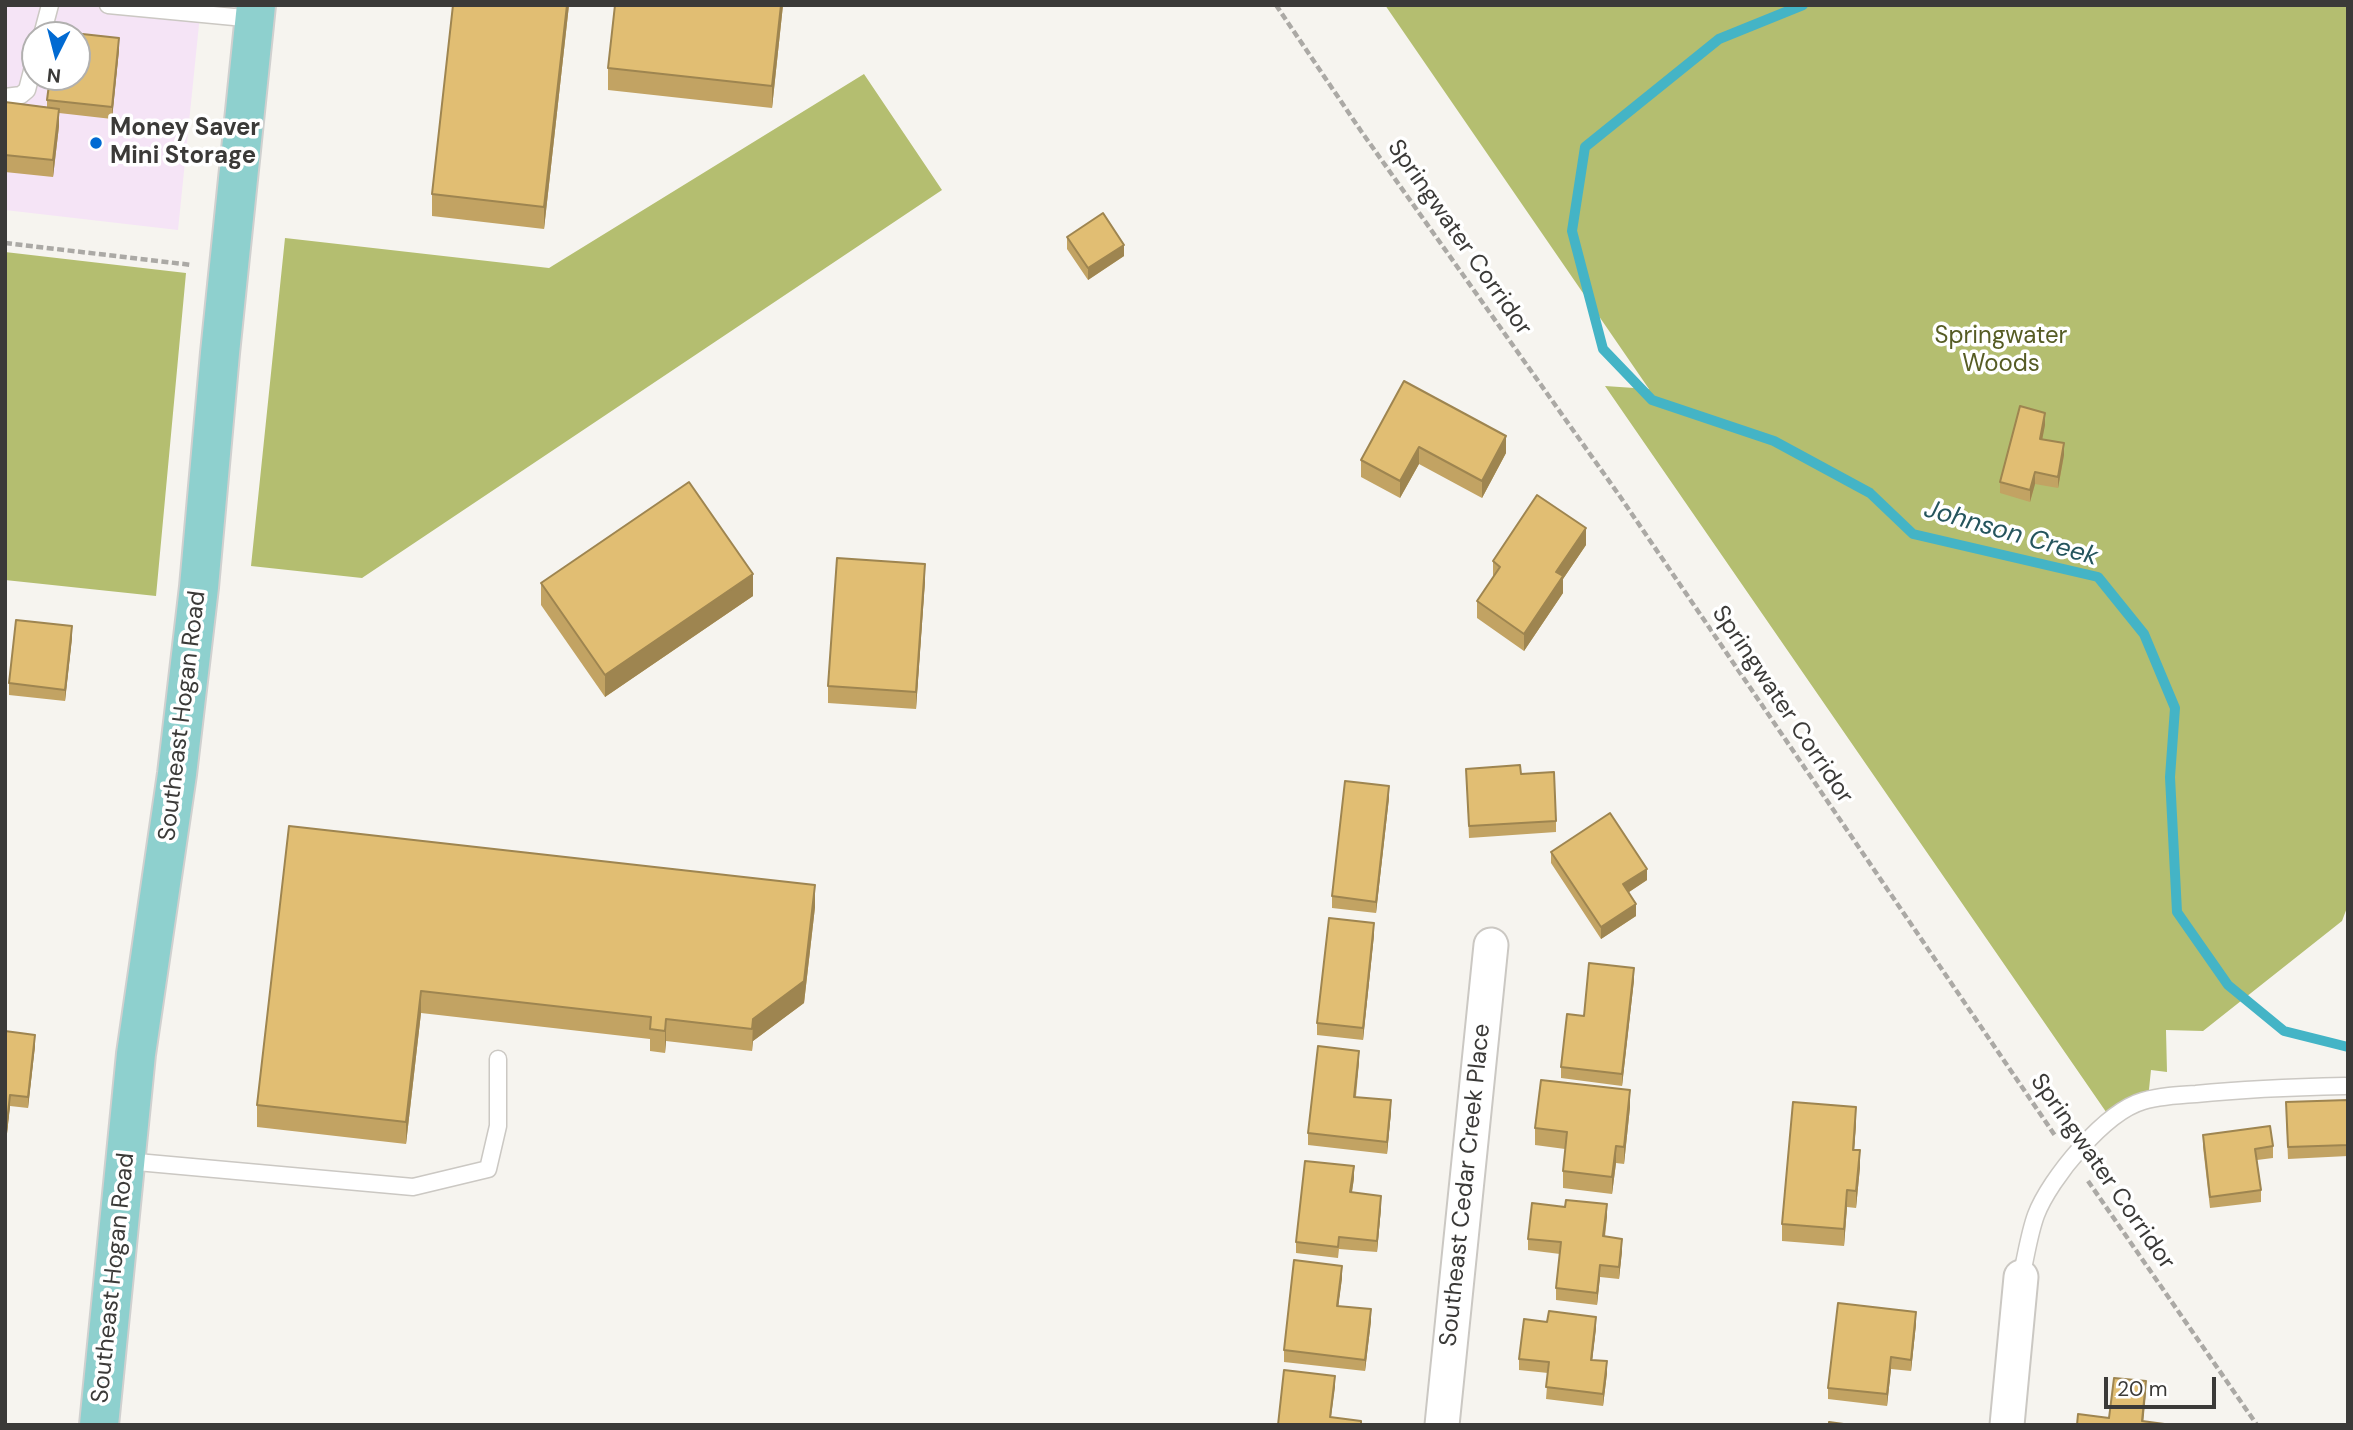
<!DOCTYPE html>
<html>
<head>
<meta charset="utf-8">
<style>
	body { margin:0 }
	#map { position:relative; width:2353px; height:1430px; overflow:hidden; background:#f6f4ef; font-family:"DM Sans",sans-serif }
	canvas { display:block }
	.frame { position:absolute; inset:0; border:7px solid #3b3a38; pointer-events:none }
	.north { position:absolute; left:21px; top:21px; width:70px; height:70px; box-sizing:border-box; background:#fff; border:2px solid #b1b0af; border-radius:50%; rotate:186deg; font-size:19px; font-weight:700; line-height:28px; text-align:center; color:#3b3a38 }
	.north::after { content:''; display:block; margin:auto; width:24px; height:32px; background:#016ad2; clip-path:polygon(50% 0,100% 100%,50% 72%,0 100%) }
	.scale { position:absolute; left:2104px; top:1377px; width:112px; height:32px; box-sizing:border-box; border:4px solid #3b3a38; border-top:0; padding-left:9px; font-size:21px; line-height:24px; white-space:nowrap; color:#3b3a38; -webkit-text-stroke:5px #fff; paint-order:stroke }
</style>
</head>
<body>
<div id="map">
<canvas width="2353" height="1430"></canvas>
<div class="frame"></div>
<div class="north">N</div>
<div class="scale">20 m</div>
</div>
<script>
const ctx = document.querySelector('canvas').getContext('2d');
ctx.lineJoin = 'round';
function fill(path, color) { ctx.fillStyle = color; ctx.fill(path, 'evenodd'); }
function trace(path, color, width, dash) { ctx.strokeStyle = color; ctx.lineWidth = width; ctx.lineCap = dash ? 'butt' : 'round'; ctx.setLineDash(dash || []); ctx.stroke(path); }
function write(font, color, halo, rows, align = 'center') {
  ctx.font = font + ' "DM Sans",sans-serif'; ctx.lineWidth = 7; ctx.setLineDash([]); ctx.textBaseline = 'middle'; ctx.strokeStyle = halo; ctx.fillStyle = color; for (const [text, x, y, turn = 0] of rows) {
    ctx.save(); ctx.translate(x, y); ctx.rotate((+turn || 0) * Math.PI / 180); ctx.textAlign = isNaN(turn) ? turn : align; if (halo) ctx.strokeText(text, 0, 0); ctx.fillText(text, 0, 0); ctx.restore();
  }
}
const commercial = new Path2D(`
	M 5,5 L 201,5 L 178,230 L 5,210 ZM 35,35 L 77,35 L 77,77 L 35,77 Z`);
const forest = new Path2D(`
	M 1385,5 L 2348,5 L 2348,905 L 2342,921 L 2203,1031 L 2166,1030 L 2167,1072 L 2151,1070 L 2148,1099 L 2113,1122 L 1605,386 L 1649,389 Z
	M 864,74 L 942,190 L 362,578 L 251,566 L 285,238 L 549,268 Z
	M 5,252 L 186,273 L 156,596 L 5,580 Z`);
const stream = new Path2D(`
	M 1803,5 L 1719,39 L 1585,147 L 1572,231 L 1603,349 L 1652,400 L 1774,441 L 1870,493 L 1913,534 L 2098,577 L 2144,634 L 2175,708 L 2170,777 L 2177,912 L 2228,985 L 2284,1031 L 2348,1047`);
const path = new Path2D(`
	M 1276,5 L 1361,131 L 1619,495 L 2056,1137
	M 5,243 L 192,265
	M 2088,1181 L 2257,1425`);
const service = new Path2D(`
	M 108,5 L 255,19
	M 42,35 L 50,5
	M 5,97 L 21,95 L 27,90 L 35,59
	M 126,1161 L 413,1187 L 488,1169 L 498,1126 L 498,1059
	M 2021,1277 C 2026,1257 2029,1234 2036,1215 C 2050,1178 2105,1112 2143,1101 C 2160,1096 2178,1095 2196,1094 C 2245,1089 2295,1087 2345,1086`);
const minor = new Path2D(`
	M 1442,1425 L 1491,945
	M 2007,1425 L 2021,1277`);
const primary = new Path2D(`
	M 99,1425 L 136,1054 L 177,774 L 199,587 L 220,353 L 256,5`);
const wall = new Path2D(`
	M 453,5 L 569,5 L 544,229 L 432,216 L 432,194 Z
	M 783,5 L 772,108 L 608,90 L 608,68 Z
	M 119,50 L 112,119 L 59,113 L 59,126 L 53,177 L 5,172 L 5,102 L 47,107 L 47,100 Z
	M 1067,237 L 1124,256 L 1088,280 L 1067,249 Z
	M 1404,381 L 1506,453 L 1482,498 L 1419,464 L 1400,498 L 1361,477 L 1361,460 Z
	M 2045,425 L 2042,439 L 2064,455 L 2058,488 L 2035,484 L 2030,502 L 2000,493 L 2000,482 Z
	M 1586,545 L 1563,579 L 1563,593 L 1524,651 L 1477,618 L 1477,601 L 1493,578 L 1493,561 Z
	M 925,581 L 916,709 L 828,703 L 828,686 Z
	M 541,583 L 753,596 L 605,697 L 541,605 Z
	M 72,638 L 65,701 L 9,695 L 9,683 Z
	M 1466,769 L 1556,821 L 1556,832 L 1469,838 Z
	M 1389,798 L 1376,913 L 1332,908 L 1332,896 Z
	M 289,826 L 815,907 L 804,1003 L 753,1041 L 752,1051 L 666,1041 L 665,1053 L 650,1051 L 650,1039 L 421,1013 L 406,1144 L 257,1127 L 257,1105 Z
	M 1551,852 L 1647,880 L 1629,892 L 1636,916 L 1601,939 L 1551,863 Z
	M 1374,935 L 1363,1040 L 1317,1035 L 1317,1023 Z
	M 1634,980 L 1622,1086 L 1561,1078 L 1561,1067 L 1584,1016 Z
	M 5,1031 L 35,1046 L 28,1108 L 10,1106 L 5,1152 Z
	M 1359,1062 L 1356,1097 L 1391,1112 L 1387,1154 L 1308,1145 L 1308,1133 Z
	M 2348,1100 L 2348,1156 L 2288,1159 L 2286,1114 Z
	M 1630,1107 L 1624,1164 L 1616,1163 L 1612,1194 L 1563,1188 L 1563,1171 L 1565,1149 L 1535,1145 L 1535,1128 Z
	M 1856,1124 L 1854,1150 L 1860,1167 L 1856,1208 L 1847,1207 L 1844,1246 L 1782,1241 L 1782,1224 Z
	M 2203,1135 L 2273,1146 L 2273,1158 L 2257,1160 L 2261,1190 L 2261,1202 L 2210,1208 L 2203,1147 Z
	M 1354,1178 L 1352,1192 L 1381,1208 L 1377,1252 L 1339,1249 L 1338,1258 L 1296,1253 L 1296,1242 Z
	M 1607,1216 L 1605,1237 L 1622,1251 L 1619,1279 L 1600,1277 L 1597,1305 L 1556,1300 L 1556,1288 L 1560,1254 L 1528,1250 L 1528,1239 Z
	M 1342,1278 L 1338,1306 L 1371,1321 L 1365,1371 L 1284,1362 L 1284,1350 Z
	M 1916,1324 L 1911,1371 L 1891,1369 L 1887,1406 L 1828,1399 L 1828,1388 Z
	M 1596,1328 L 1592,1360 L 1607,1373 L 1603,1406 L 1546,1399 L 1548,1373 L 1519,1370 L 1519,1359 Z`);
const shadedWall = new Path2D(`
	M 567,5 L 569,5 L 544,229 L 544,207 Z
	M 781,5 L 783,5 L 772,108 L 772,86 Z
	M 119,38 L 119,50 L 112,119 L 112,107 Z
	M 59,109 L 59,126 L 53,177 L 53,160 Z
	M 1124,245 L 1124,256 L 1088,280 L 1088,268 Z
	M 2045,413 L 2045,425 L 2040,451 L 2040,439 Z
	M 1506,436 L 1506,453 L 1482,498 L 1482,481 Z
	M 2064,443 L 2064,455 L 2058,488 L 2058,477 Z
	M 1419,447 L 1419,464 L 1400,498 L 1400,481 Z
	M 2035,472 L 2035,484 L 2030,502 L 2030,490 Z
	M 1586,528 L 1586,545 L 1563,579 L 1563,593 L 1524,651 L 1524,634 L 1556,572 Z
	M 925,564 L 925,581 L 916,709 L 916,692 Z
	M 753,574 L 753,596 L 605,697 L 605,675 Z
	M 72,626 L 72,638 L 65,701 L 65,690 Z
	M 1389,786 L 1389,798 L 1376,913 L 1376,902 Z
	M 1647,869 L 1647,880 L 1623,896 L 1623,884 Z
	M 815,885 L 815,907 L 804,1003 L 753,1041 L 752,1051 L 753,1019 Z
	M 1636,904 L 1636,916 L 1601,939 L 1601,927 Z
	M 1374,923 L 1374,935 L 1363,1040 L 1363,1028 Z
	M 1634,968 L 1634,980 L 1622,1086 L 1622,1074 Z
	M 421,991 L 421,1013 L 406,1144 L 406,1122 Z
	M 666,1019 L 666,1041 L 665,1053 L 665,1031 Z
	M 35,1035 L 35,1046 L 28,1108 L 28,1097 Z
	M 1359,1051 L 1359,1062 L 1354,1108 L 1354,1097 Z
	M 1630,1090 L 1630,1107 L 1624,1164 L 1624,1147 Z
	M 10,1095 L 10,1106 L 5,1152 L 5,1140 Z
	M 1391,1100 L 1391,1112 L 1387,1154 L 1387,1142 Z
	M 1856,1107 L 1856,1124 L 1853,1167 L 1853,1150 Z
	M 1616,1146 L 1616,1163 L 1612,1194 L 1612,1177 Z
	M 1860,1150 L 1860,1167 L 1856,1208 L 1856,1191 Z
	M 1354,1166 L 1354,1178 L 1350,1204 L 1350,1192 Z
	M 1847,1190 L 1847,1207 L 1844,1246 L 1844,1229 Z
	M 1381,1196 L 1381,1208 L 1377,1252 L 1377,1241 Z
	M 1607,1204 L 1607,1216 L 1603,1248 L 1603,1236 Z
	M 1622,1239 L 1622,1251 L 1619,1279 L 1619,1267 Z
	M 1600,1265 L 1600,1277 L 1597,1305 L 1597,1293 Z
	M 1342,1266 L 1342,1278 L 1337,1317 L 1337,1306 Z
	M 1371,1309 L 1371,1321 L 1365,1371 L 1365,1360 Z
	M 1916,1312 L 1916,1324 L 1911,1371 L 1911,1360 Z
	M 1596,1317 L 1596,1328 L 1591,1371 L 1591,1360 Z
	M 1891,1357 L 1891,1369 L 1887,1406 L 1887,1394 Z
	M 1607,1361 L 1607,1373 L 1603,1406 L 1603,1394 Z
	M 1335,1376 L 1335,1387 L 1330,1425 L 1330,1417 Z
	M 2146,1381 L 2146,1393 L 2143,1425 L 2142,1425 Z`);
const building = new Path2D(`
	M 453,5 L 567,5 L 544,207 L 432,194 Z
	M 615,5 L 781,5 L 772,86 L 608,68 Z
	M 55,31 L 119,38 L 112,107 L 47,100 L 50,77 L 77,77 L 77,35 L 54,35 Z
	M 5,102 L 59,109 L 53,160 L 5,155 Z
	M 1103,213 L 1124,245 L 1088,268 L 1067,237 Z
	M 1404,381 L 1506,436 L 1482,481 L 1419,447 L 1400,481 L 1361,460 Z
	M 2020,406 L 2045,413 L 2040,439 L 2064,443 L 2058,477 L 2035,472 L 2030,490 L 2000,482 Z
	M 689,482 L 753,574 L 605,675 L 541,583 Z
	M 1537,495 L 1586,528 L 1556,572 L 1563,576 L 1524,634 L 1477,601 L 1500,567 L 1493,561 Z
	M 837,558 L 925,564 L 916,692 L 828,686 Z
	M 16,620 L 72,626 L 65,690 L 9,683 Z
	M 1520,765 L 1521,774 L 1554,772 L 1556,821 L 1469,826 L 1466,769 Z
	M 1345,781 L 1389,786 L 1376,902 L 1332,896 Z
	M 1610,813 L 1647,869 L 1623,884 L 1636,904 L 1601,927 L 1551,852 Z
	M 289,826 L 815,885 L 804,981 L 753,1019 L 752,1029 L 666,1019 L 665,1031 L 650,1029 L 651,1017 L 421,991 L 406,1122 L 257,1105 Z
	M 1329,918 L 1374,923 L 1363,1028 L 1317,1023 Z
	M 1589,963 L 1634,968 L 1622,1074 L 1561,1067 L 1567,1014 L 1584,1016 Z
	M 5,1031 L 35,1035 L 28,1097 L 10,1095 L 5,1140 Z
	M 1318,1046 L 1359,1051 L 1354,1097 L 1391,1100 L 1387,1142 L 1308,1133 Z
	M 1541,1080 L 1630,1090 L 1624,1147 L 1616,1146 L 1612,1177 L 1563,1171 L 1567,1132 L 1535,1128 Z
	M 2348,1100 L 2348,1145 L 2288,1147 L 2286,1102 Z
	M 1793,1102 L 1856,1107 L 1853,1150 L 1860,1150 L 1856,1191 L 1847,1190 L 1844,1229 L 1782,1224 Z
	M 2270,1126 L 2273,1146 L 2255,1149 L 2261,1190 L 2210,1197 L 2203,1135 Z
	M 1305,1161 L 1354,1166 L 1350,1192 L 1381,1196 L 1377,1241 L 1339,1237 L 1338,1247 L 1296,1242 Z
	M 1566,1200 L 1607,1204 L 1603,1236 L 1622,1239 L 1619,1267 L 1600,1265 L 1597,1293 L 1556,1288 L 1561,1242 L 1528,1239 L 1532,1203 L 1565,1207 Z
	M 1294,1260 L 1342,1266 L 1337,1306 L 1371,1309 L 1365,1360 L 1284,1350 Z
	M 1838,1303 L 1916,1312 L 1911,1360 L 1891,1357 L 1887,1394 L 1828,1388 Z
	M 1549,1311 L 1596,1317 L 1591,1360 L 1607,1361 L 1603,1394 L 1546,1387 L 1549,1362 L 1519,1359 L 1524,1319 L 1547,1322 Z
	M 1284,1370 L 1335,1376 L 1330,1417 L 1361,1421 L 1361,1425 L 1278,1425 Z
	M 2114,1378 L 2146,1381 L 2142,1421 L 2172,1425 L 2077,1425 L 2078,1414 L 2109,1418 Z
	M 1829,1422 L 1851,1425 L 1829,1425 Z`);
const markers = [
	[96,143,7,"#016ad2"]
];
const poiNames = [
	["Money Saver",110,129],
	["Mini Storage",110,157]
];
const streetNames = [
	["Springwater Corridor",1459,238,55],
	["Springwater Corridor",1782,705,56],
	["Southeast Hogan Road",183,716,-83],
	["Springwater Corridor",2102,1172,55],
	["Southeast Cedar Creek Place",1466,1185,-84],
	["Southeast Hogan Road",114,1278,-84]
];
const parkNames = [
	["Springwater",2001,337],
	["Woods",2001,365]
];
const waterNames = [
	["Johnson Creek",2011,534,16]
];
fill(commercial, '#f5e4f6');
fill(forest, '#b4be70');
trace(stream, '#44b4c6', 10);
trace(service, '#cbc8c3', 19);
trace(minor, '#cbc8c3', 37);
trace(primary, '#d0d0cf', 42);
trace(path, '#aba9a5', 4.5, [7, 3.5]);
trace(service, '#fff', 16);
trace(minor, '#fff', 33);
trace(primary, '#8ed0ce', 38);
fill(wall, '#c2a363');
fill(shadedWall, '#9e8550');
fill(building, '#e1be73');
trace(building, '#9e8550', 2);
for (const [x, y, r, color] of markers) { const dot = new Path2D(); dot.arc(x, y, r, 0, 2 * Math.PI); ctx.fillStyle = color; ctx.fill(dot); trace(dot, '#fff', 2.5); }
write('bold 24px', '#3b3a38', '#fff', poiNames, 'left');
write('24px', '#3b3a38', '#fff', streetNames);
write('24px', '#565c24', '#fff', parkNames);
write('italic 26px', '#25555d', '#fff', waterNames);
</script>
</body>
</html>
